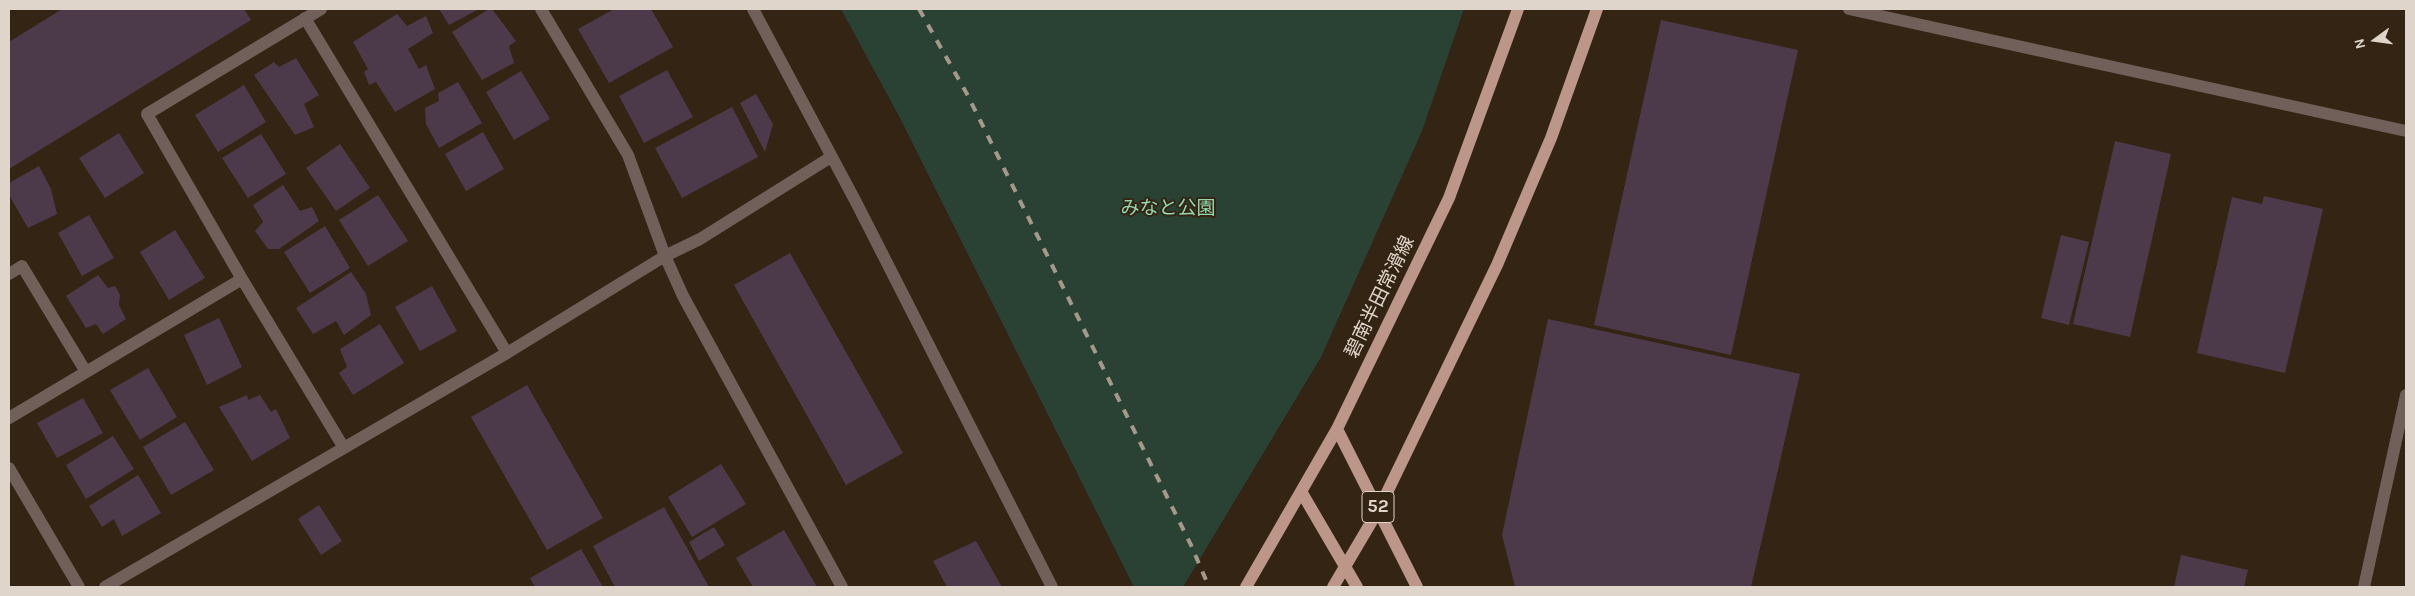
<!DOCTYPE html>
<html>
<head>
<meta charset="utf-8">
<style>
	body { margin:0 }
	#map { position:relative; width:2415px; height:596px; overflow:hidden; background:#332413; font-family:Karla,sans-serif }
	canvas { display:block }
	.frame { position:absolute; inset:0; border:10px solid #e0d5cb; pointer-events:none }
	.north { position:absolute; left:2350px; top:15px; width:50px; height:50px; -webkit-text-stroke:4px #332413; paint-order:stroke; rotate:256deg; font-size:14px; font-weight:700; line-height:20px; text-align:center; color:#e0d5cb }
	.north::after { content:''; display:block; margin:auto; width:18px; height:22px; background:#e0d5cb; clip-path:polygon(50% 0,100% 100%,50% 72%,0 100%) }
</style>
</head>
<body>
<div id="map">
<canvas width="2415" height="596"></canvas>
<div class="frame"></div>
<div class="north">N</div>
</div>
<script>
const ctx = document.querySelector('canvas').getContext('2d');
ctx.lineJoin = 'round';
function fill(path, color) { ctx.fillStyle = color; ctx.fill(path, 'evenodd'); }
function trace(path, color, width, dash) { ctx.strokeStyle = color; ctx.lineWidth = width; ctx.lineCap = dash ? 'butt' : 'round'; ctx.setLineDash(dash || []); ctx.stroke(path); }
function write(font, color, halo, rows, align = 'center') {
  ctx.font = font + ' Karla,"Noto Sans JP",sans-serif'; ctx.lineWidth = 4; ctx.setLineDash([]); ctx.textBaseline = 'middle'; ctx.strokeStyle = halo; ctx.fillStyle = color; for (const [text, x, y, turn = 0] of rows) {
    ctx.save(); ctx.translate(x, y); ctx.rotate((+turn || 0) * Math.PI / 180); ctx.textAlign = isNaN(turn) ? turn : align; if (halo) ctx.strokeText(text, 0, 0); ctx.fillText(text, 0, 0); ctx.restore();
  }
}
const green = new Path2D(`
	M 841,9 L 1464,9 L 1422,131 L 1321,357 L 1183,587 L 1134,587 L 900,118 Z`);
const building = new Path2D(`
	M 62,9 L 244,9 L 251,20 L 9,169 L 9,42 Z
	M 439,9 L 479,9 L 449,25 Z
	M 489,9 L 492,9 L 516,41 L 509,46 L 514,63 L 482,80 L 452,32 Z
	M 614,9 L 651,9 L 673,47 L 609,83 L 578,29 Z
	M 397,14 L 407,26 L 426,16 L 433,33 L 408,49 L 419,69 L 426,65 L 435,89 L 395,112 L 376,82 L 369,85 L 364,72 L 368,69 L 353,42 Z
	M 1661,20 L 1798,50 L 1731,355 L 1594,325 Z
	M 296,58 L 319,95 L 304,104 L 314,127 L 295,135 L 254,75 L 274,62 L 279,67 Z
	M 667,70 L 693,117 L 644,143 L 619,96 Z
	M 521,71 L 550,119 L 514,140 L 486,92 Z
	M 458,82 L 482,123 L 439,148 L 426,124 L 425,108 L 439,101 L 438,93 Z
	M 244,85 L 266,122 L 218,152 L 195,115 Z
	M 756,94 L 773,124 L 765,152 L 740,103 Z
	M 732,107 L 758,157 L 682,198 L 655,148 Z
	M 483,132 L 504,169 L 466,191 L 445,154 Z
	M 119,133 L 144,173 L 105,198 L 79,158 Z
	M 261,134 L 286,174 L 248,198 L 222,158 Z
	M 2115,141 L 2171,154 L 2130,337 L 2073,324 Z
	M 340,144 L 370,188 L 336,211 L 306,168 Z
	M 39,166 L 51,189 L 57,214 L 28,228 L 9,195 L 9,183 Z
	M 283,185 L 300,211 L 312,207 L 319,221 L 279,249 L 268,249 L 255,231 L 263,222 L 253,205 Z
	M 378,195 L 408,241 L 368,266 L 339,220 Z
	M 2264,196 L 2323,209 L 2285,373 L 2197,353 L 2232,197 L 2262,204 Z
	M 89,215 L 114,258 L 82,276 L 58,233 Z
	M 325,226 L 350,268 L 310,293 L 284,252 Z
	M 175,230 L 205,278 L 169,300 L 140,252 Z
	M 2061,235 L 2089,242 L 2069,325 L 2041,318 Z
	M 790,253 L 903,453 L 846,485 L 734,285 Z
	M 351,272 L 366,294 L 371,315 L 344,335 L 336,321 L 313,334 L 296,308 Z
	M 98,275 L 108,288 L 115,286 L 120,295 L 119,305 L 126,319 L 103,334 L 96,324 L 86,328 L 66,296 Z
	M 432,286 L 457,331 L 420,351 L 395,307 Z
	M 219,318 L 242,367 L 207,385 L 184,335 Z
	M 1548,319 L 1800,374 L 1751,587 L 1515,587 L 1502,535 Z
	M 380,324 L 404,363 L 353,395 L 339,373 L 347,367 L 340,349 Z
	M 148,368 L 177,417 L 140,440 L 110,390 Z
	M 527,385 L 603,518 L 547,550 L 471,417 Z
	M 247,395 L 248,400 L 260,395 L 271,412 L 276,409 L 290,438 L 252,461 L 219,407 Z
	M 83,398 L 103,433 L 57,458 L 37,423 Z
	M 185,422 L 214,470 L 171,495 L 143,447 Z
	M 113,436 L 134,469 L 86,499 L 66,465 Z
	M 721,464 L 746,504 L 692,537 L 668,497 Z
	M 138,475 L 161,513 L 122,536 L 114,519 L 102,527 L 89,506 Z
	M 319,505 L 342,541 L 321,555 L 298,519 Z
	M 664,507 L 709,587 L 615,587 L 593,546 Z
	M 714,527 L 725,545 L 699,561 L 689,542 Z
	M 784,530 L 817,587 L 753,587 L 736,558 Z
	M 976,541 L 1002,587 L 947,587 L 933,561 Z
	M 581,549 L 603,587 L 535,587 L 530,578 Z
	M 2181,555 L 2248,570 L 2244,587 L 2174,587 Z`);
const minor = new Path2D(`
	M 321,9 L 147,114 L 242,279 L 344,448
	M 541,9 L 628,155 L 665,256 L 683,296 L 842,587
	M 753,9 L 857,204 L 1052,587
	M 1849,9 L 2406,131
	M 305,18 L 507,353
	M 9,274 L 22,266 L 86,372
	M 9,418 L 242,279
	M 9,468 L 79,587
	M 105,587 L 507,353 L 665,256 L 700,239 L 831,157
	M 2364,587 L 2406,395`);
const major = new Path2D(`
	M 1337,429 L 1417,587
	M 1302,493 L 1357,587
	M 1246,587 L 1337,429 L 1449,198 L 1518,9
	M 1333,587 L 1379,509 L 1497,265 L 1551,138 L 1597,9`);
const rail = new Path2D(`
	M 919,9 L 967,94 L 1191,545 L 1209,587`);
const shields = [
	[1378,507,32]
];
const shieldNames = [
	["52",1378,507]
];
const parkNames = [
	["みなと公園",1168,209]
];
const streetNames = [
	["碧南半田常滑線",1380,297,-64]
];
fill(green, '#2a4234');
fill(building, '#4c3a4b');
trace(minor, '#715f59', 12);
trace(major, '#bc9689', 12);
trace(rail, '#a5998c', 4, [9, 9]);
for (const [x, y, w] of shields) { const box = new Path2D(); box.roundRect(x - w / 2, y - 15.5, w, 31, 4); ctx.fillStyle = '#332413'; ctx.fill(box); trace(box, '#e0d5cb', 1); }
write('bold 18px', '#e0d5cb', null, shieldNames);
write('19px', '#95d8b1', '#332413', parkNames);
write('19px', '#e0d5cb', '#332413', streetNames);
</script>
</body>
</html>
